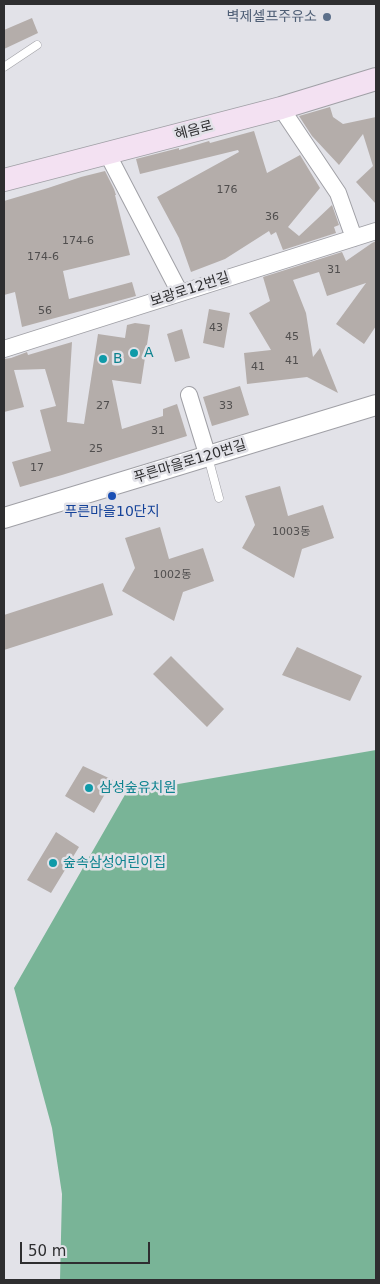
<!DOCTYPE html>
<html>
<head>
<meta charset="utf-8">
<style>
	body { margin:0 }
	#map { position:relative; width:380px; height:1284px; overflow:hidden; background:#e2e2e8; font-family:"DejaVu Sans",sans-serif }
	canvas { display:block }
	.frame { position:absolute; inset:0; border:5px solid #2e2e30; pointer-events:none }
	.scale { position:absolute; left:20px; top:1242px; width:130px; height:22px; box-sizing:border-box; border:2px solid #2e2e30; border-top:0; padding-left:6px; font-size:15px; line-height:18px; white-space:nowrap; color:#2e2e30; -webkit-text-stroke:4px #e2e2e8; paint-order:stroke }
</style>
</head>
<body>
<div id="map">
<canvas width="380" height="1284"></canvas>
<div class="frame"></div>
<div class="scale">50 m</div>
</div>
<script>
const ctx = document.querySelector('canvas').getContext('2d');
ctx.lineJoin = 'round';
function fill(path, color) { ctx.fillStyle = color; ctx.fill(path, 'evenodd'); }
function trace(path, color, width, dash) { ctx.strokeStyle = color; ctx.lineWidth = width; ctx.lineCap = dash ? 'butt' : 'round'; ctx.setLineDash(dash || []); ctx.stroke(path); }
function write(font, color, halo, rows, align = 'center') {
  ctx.font = font + ' "DejaVu Sans","Noto Sans KR",sans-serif'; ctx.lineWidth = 5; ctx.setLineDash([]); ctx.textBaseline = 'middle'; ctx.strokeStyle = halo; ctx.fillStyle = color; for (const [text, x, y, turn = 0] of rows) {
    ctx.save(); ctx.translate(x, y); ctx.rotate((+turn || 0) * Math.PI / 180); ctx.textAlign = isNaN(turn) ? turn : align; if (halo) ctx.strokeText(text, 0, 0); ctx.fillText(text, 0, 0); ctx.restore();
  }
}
const forest = new Path2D(`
	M 376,750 L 376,1280 L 60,1280 L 62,1194 L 52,1128 L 14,988 L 126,793 Z`);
const building = new Path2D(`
	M 32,18 L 38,33 L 4,49 L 4,30 Z
	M 330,107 L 333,117 L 343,124 L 376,117 L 376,204 L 356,182 L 373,166 L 363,134 L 339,165 L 312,136 L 299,116 Z
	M 254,131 L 267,173 L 300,155 L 320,188 L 288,227 L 299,236 L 332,205 L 339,225 L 334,227 L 336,233 L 283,250 L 276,232 L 271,235 L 269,231 L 225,259 L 191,272 L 179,238 L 157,197 L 239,152 L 238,150 L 140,174 L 136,159 L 179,148 L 179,150 L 209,141 L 210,143 Z
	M 105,171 L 114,189 L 116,195 L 115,195 L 130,255 L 63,271 L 69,299 L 132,282 L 136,296 L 22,327 L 15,292 L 4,295 L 4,201 L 48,188 L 81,177 Z
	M 376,241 L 376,326 L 364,344 L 336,324 L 366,283 L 327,296 L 319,272 L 293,280 L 306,313 L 313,357 L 320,348 L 338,393 L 307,377 L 247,384 L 244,353 L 271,350 L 249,313 L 270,301 L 263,277 L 342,252 L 346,261 L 372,243 Z
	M 209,309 L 230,313 L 224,348 L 203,343 Z
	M 135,323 L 150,325 L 141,384 L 112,380 L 122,429 L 163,416 L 163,409 L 177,404 L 187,436 L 62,475 L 20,487 L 12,462 L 51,451 L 40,410 L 56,406 L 45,369 L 14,370 L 24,407 L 4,412 L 4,359 L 11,358 L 27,352 L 28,355 L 72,342 L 67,422 L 84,424 L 98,334 L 125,338 L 127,325 Z
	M 182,329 L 190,358 L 175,362 L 167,334 Z
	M 240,386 L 249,415 L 212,426 L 203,397 Z
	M 280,486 L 288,516 L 323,505 L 334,538 L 302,549 L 294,578 L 242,548 L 255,525 L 245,496 Z
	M 160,527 L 169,559 L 203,548 L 214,581 L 183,592 L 174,621 L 122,591 L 135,568 L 125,538 Z
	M 103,583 L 113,615 L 4,650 L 4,615 Z
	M 297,647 L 362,676 L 350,701 L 282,675 Z
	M 171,656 L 224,709 L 207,727 L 153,674 Z
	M 83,766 L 113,780 L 94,813 L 65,796 Z
	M 56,832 L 79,847 L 51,893 L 27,880 Z`);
const service = new Path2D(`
	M 4,67 L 37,45
	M 208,457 L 219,498`);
const minor = new Path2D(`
	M 281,108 L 338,193 L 354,238
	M 107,153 L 180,293
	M 4,349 L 376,231
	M 189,395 L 208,457`);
const tertiary = new Path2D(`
	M 4,518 L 376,405`);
const secondary = new Path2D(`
	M 4,180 L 281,108 L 376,79`);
const markers = [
	[327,17,5,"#5c6f8a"],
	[134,353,5,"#0f9aa8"],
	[103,359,5,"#0f9aa8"],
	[112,496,5,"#1a4fb4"],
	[89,788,5,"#0f9aa8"],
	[53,863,5,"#0f9aa8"]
];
const numberNames = [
	["176",227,190],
	["36",272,217],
	["174-6",78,241],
	["174-6",43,257],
	["31",334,270],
	["56",45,311],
	["43",216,328],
	["45",292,337],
	["41",292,361],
	["41",258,367],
	["27",103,406],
	["33",226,406],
	["31",158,431],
	["25",96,449],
	["17",37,468],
	["1003동",291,532],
	["1002동",172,575]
];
const serviceNames = [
	["벽제셀프주유소",317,17]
];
const streetNames = [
	["혜음로",194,131,-15],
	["보광로12번길",190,290,-18],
	["푸른마을로120번길",190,462,-17]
];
const cultureNames = [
	["A",144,353],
	["B",113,359],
	["삼성숲유치원",99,788],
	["숲속삼성어린이집",63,863]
];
const transitNames = [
	["푸른마을10단지",112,512]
];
fill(forest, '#79b497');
fill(building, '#b4adaa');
trace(service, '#a0a0a6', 9);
trace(minor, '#a0a0a6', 18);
trace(tertiary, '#a0a0a6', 22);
trace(secondary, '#a0a0a6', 24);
trace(service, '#fff', 8);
trace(minor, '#fff', 16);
trace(tertiary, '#fff', 20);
trace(secondary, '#f3e1f2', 22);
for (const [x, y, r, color] of markers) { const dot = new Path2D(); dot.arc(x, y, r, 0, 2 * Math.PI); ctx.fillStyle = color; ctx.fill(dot); trace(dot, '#e2e2e8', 2); }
write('11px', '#504e4e', null, numberNames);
write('14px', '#4e5e75', '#e2e2e8', serviceNames, 'right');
write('14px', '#2e2e30', '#e2e2e8', streetNames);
write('14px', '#0d838f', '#e2e2e8', cultureNames, 'left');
write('14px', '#164399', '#e2e2e8', transitNames);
</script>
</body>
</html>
